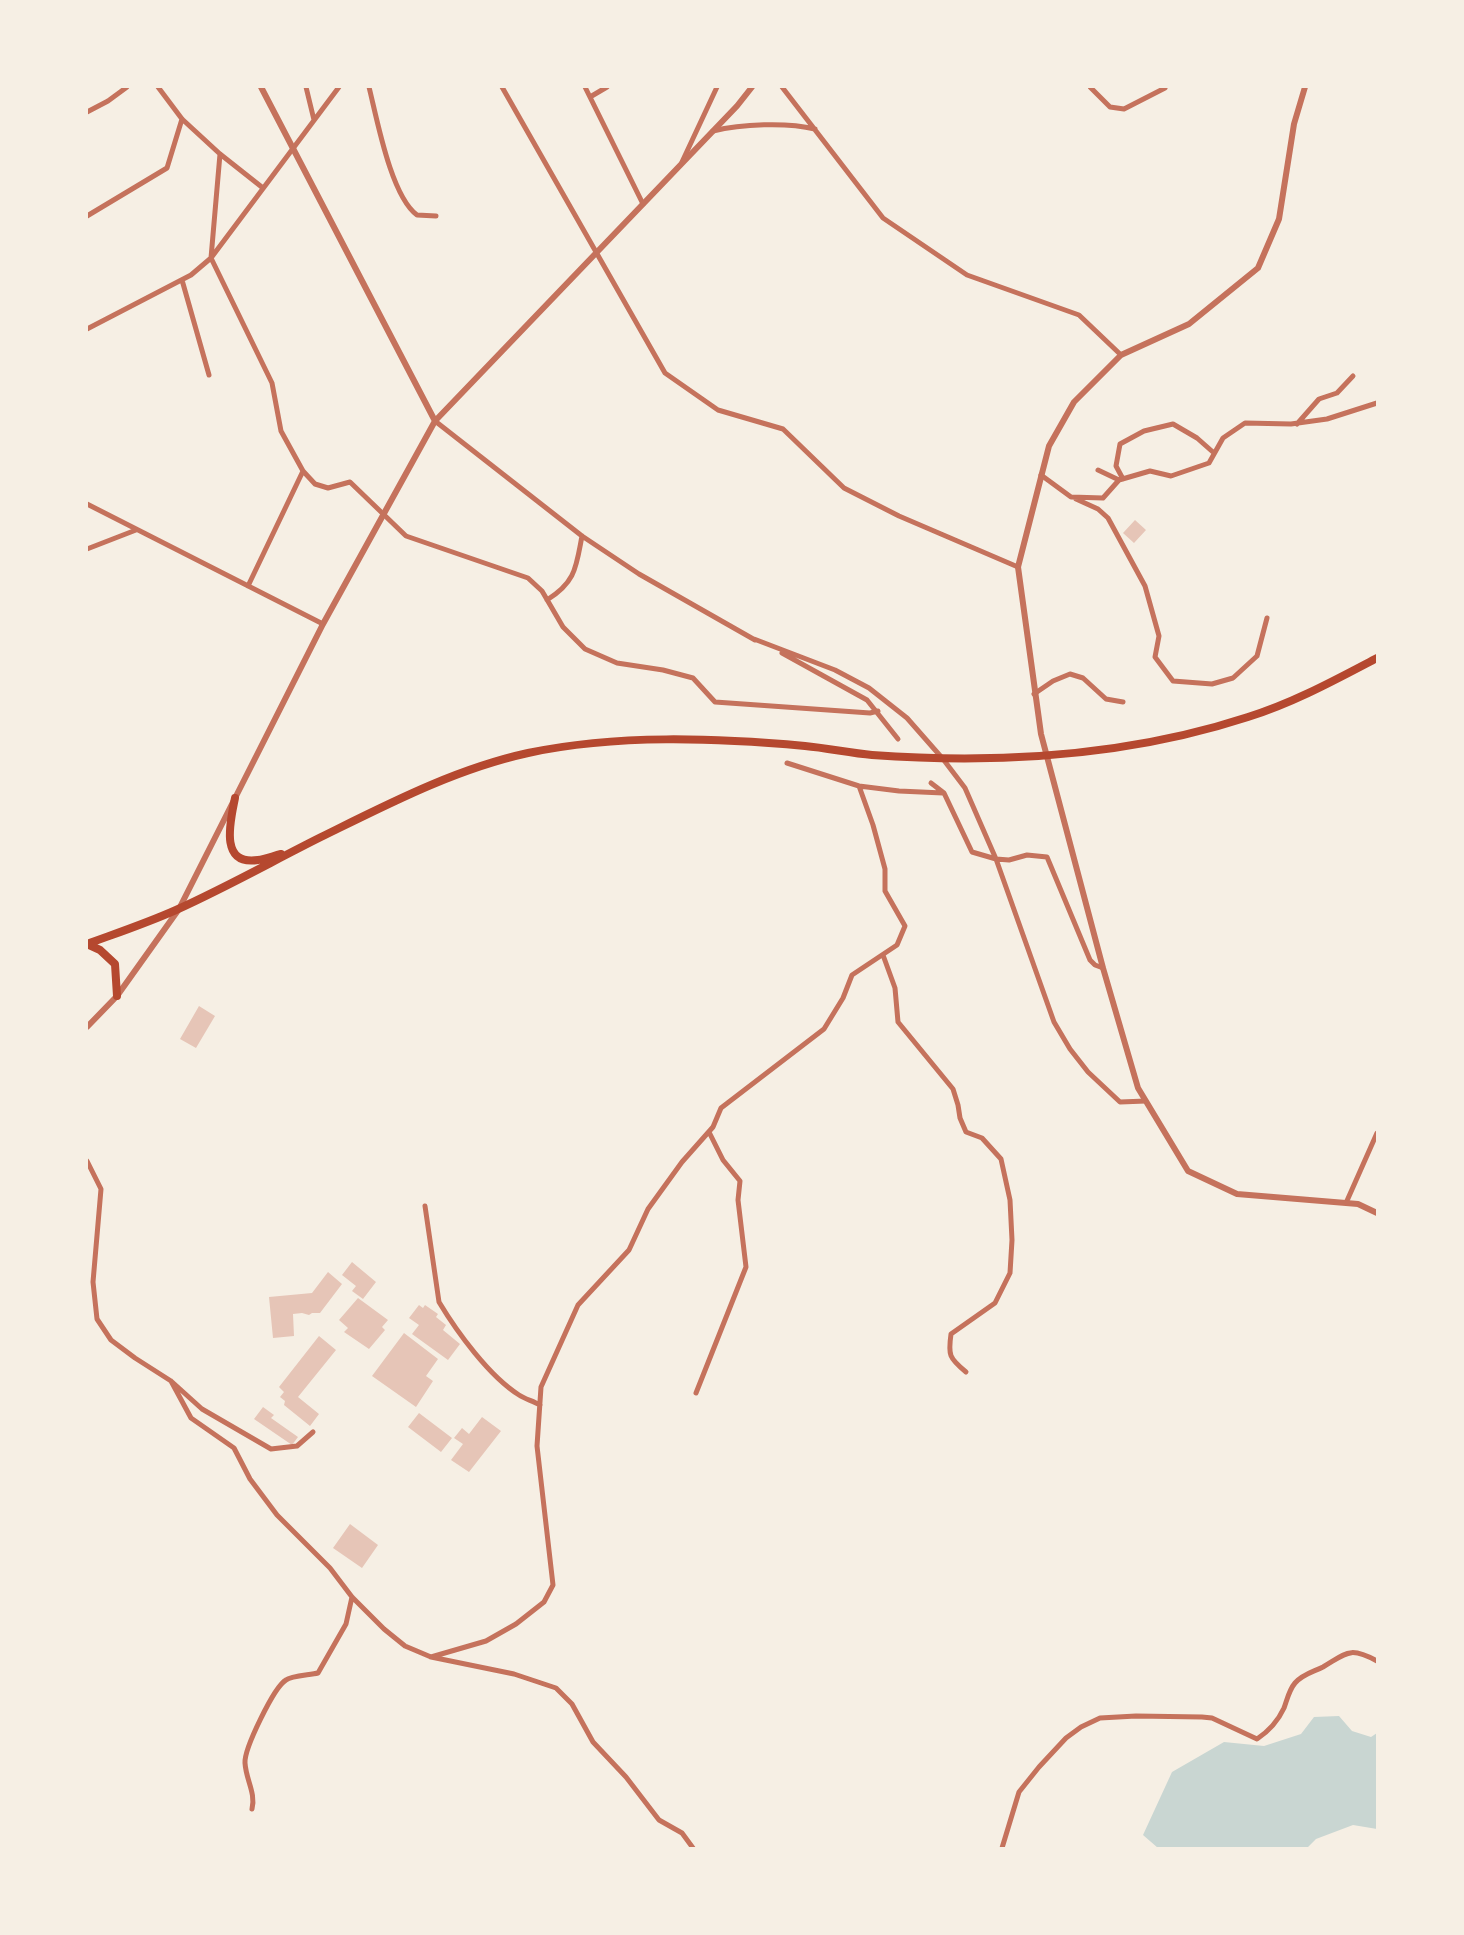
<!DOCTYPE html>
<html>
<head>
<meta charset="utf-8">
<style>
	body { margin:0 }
	#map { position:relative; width:1464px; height:1935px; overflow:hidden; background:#f6efe4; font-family:Ubuntu,sans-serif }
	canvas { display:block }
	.frame { position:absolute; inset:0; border:88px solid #f6efe4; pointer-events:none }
</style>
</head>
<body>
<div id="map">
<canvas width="1464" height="1935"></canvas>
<div class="frame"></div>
</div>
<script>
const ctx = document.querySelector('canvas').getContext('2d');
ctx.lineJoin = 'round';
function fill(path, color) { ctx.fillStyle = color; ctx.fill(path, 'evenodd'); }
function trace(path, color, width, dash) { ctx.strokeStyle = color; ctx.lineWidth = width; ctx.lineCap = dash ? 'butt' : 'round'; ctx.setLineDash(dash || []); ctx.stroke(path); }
const water = new Path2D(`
	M 1339,1716 L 1352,1731 L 1371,1737 L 1377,1733 L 1377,1829 L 1353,1825 L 1316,1839 L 1307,1848 L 1158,1848 L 1143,1835 L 1172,1772 L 1224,1742 L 1264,1746 L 1301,1734 L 1314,1717 Z`);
const building = new Path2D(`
	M 1135,520 L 1146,530 L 1134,543 L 1123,533 Z
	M 199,1006 L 215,1016 L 196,1048 L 180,1039 Z
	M 352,1262 L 376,1282 L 363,1299 L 352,1291 L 356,1286 L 342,1275 Z
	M 328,1272 L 342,1284 L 320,1313 L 312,1313 L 309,1315 L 302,1313 L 293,1314 L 294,1336 L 273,1338 L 269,1297 L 312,1293 Z
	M 358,1298 L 388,1320 L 382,1327 L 385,1330 L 369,1349 L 344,1332 L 348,1328 L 339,1320 Z
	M 419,1305 L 423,1308 L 425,1305 L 438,1314 L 436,1317 L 446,1325 L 443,1330 L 460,1344 L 448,1360 L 412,1334 L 419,1325 L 409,1318 Z
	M 404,1333 L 438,1359 L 426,1376 L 433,1381 L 416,1407 L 372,1376 Z
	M 319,1336 L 336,1350 L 298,1397 L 319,1414 L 310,1426 L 284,1405 L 285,1401 L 280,1397 L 284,1392 L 279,1387 Z
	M 263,1407 L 274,1415 L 271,1418 L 298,1437 L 292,1445 L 254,1419 Z
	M 419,1413 L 452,1438 L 441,1452 L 408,1427 Z
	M 482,1417 L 501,1431 L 469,1472 L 451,1460 L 463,1444 L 454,1438 L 462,1428 L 469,1434 Z
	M 350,1524 L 378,1545 L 362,1568 L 333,1548 Z`);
const minor = new Path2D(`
	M 158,87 L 182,119 L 220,154 L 263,188
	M 306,87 L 314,120
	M 369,87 C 377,119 391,196 417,215 L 436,216
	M 502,87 L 665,373 L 718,410 L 783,429 L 844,488 L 899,516 L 1018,567
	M 585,87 L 643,204
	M 782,87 L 883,218 L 967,275 L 1079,315 L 1121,355
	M 1090,87 L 1110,107 L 1124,109 L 1165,88
	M 590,97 L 607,87
	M 87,112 L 108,101 L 127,87
	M 713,131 C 741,124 787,122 815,129
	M 220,154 L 211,258 L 272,383 L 281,431 L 303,471 L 315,484 L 328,488 L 350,482 L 406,536 L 528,578 L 542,591 L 563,627 L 585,649 L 617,663 L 663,670 L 693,678 L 715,702 L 870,713 L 878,711
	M 682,162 L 717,87
	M 87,216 L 167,168 L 182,119
	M 182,280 L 209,375
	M 87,329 L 191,275 L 211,258 L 339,87
	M 435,421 L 582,536 L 639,574 L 755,640
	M 1297,424 L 1319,399 L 1337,393 L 1353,376
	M 1098,470 L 1119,480
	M 1041,475 L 1071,497 L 1103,498 L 1119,480 L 1150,471 L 1171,476 L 1209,463 L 1223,438 L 1245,423 L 1291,424 L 1327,419 L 1377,403
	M 1123,479 L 1116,466 L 1120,444 L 1144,431 L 1173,424 L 1197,438 L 1214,453
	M 1076,499 L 1098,509 L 1108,518 L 1145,586 L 1159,636 L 1155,657 L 1173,681 L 1212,684 L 1233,678 L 1257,656 L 1267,618
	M 87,504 L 323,624
	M 87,549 L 136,530
	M 248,586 L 303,471
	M 547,600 C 576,582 576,567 582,536
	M 754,639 L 835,670 L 869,688 L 907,718 L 943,759 L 965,788 L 996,859 L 1054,1022 L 1070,1049 L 1088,1072 L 1120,1102 L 1146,1101
	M 782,653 L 867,700 L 898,739
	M 1034,694 L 1053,681 L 1070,674 L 1083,678 L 1106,699 L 1123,702
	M 787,763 L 859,786 L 899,791 L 943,793
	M 931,783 L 944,793 L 972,852 L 996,859 L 1009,860 L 1027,855 L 1047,857 L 1090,960 L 1095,965 L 1103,968
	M 883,955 L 895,988 L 898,1022 L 953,1089 L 958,1105 L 960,1118 L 966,1132 L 982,1138 L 1001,1159 L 1010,1200 L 1012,1240 L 1010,1273 L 995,1303 L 951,1334 C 948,1355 949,1358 966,1372
	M 87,1161 L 101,1189 L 93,1282 L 97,1319 L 111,1340 L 135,1358 L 171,1381 L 202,1409 L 271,1449 L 297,1446 L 313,1432
	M 1346,1203 L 1377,1133
	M 425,1206 L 439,1302 C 457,1332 489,1376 519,1395 C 525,1399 533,1401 540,1405
	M 171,1381 L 191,1418 L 234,1448 L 250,1479 L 277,1515 L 330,1568 L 352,1597 L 384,1629 L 405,1646 L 431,1657 L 514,1674 L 556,1688 L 572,1704 L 593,1742 L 626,1777 L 659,1820 L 682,1833 L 693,1848
	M 696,1393 L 746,1267 L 738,1200 L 740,1181 L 723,1160 L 709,1132
	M 431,1657 L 486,1641 L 516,1624 L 544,1602 L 553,1585 L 537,1446 L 541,1387 L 578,1305 L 629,1250 L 648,1209 L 682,1162 L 713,1127 L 721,1108 L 824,1029 L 843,998 L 852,975 L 897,945 L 905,926 L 885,891 L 885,869 L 873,825 L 859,786
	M 252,1809 C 256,1793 246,1780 245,1763 C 244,1749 274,1687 286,1680 C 291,1676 310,1675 318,1673 L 346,1624 L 352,1597
	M 1002,1848 L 1019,1792 L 1039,1767 L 1066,1738 L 1081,1727 L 1100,1718 L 1136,1716 L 1202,1717 L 1212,1718 L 1257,1739 C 1269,1731 1278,1721 1284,1708 C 1287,1700 1289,1690 1295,1683 C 1303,1674 1313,1672 1323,1667 C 1347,1653 1349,1646 1377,1661`);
const tertiary = new Path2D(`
	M 261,87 L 435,421
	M 1305,87 L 1294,124 L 1279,219 L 1258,268 L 1189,324 L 1121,355 L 1074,402 L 1049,446 L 1018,567 L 1041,734 L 1103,968 L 1138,1088 L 1188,1171 L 1237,1194 L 1358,1204 L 1377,1213
	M 87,1027 L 117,996 L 179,909 L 323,624 L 435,421 L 737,106 L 752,87`);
const primary = new Path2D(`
	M 235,798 C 231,819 218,866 258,860 C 265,859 273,856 281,854
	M 87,944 C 117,933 147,923 176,910 C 225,888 273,861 321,837 C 388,804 455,769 528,753 C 617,734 715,738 805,746 C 827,748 850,753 872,755 C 998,764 1126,757 1248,717 C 1293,703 1335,680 1377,658
	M 87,944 L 100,950 L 115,964 L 117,996`);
fill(water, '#c9d6d2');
fill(building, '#e6c5b7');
trace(minor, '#c5725c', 5);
trace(tertiary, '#c5725c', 6);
trace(primary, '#b5482f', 8);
</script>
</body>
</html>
